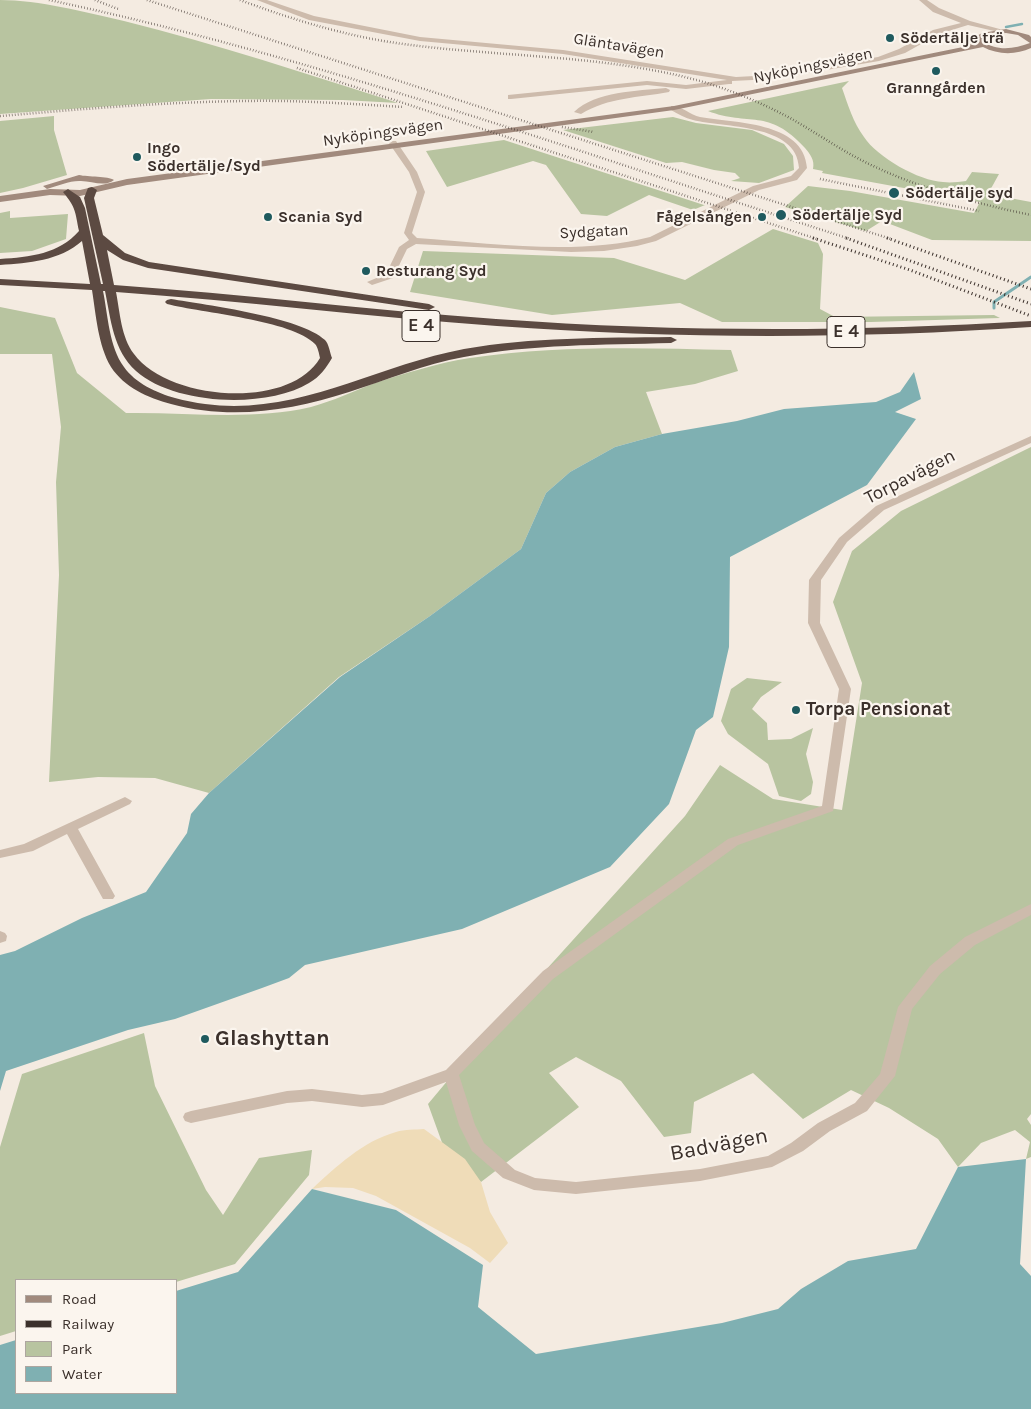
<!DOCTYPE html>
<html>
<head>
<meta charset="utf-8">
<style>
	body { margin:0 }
	#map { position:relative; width:1031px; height:1409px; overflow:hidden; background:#f4ebe1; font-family:Karla,sans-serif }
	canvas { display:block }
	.legend { position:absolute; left:15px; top:1279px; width:162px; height:115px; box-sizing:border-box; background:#fbf5ee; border:1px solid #aea6a0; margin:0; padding:6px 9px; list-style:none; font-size:15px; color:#3b302b }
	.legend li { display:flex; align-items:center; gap:10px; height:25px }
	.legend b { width:25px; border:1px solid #aea6a0 }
</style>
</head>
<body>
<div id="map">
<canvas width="1031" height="1409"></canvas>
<ul class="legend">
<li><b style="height:6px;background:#a18a7d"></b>Road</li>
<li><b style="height:6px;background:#3b302b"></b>Railway</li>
<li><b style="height:14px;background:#b8c4a0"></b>Park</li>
<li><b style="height:14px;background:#7fb0b2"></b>Water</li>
</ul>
</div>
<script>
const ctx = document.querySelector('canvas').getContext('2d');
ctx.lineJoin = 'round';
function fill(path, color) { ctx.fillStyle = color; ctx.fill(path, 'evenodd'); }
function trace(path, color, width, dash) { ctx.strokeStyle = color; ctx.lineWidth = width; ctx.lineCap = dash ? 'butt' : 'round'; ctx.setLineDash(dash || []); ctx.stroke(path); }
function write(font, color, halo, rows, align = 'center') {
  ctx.font = font + ' Karla,sans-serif'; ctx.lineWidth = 4.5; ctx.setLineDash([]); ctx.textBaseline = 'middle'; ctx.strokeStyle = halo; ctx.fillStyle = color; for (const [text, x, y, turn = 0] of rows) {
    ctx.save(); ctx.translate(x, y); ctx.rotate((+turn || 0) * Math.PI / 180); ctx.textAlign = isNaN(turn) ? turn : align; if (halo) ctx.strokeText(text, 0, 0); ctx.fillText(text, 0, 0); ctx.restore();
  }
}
const green = new Path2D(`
	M 0,0 C 39,0 85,12 124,21 C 217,44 307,74 398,103 L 343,100 L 211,99 L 0,114 Z
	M 849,81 L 842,88 C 848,105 853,122 864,137 C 877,157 919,181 943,182 C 950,183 959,182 966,181 L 972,172 L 999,174 L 988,194 L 1031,202 L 1031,241 L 932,240 L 882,221 L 866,231 L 785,207 L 808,186 L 850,191 L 974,213 L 980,202 L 822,173 L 823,171 L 813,169 C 815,160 810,154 805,148 C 768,107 749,127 708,111 Z
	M 54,116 L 54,130 L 67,175 L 23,188 L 0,193 L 0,121 Z
	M 673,117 L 696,123 L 752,130 L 784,144 L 793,156 L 794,170 L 759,183 L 731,181 L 740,178 L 735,173 L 714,170 L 682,162 L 666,163 L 563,130 Z
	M 504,140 L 704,205 L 705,205 L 693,210 L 649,195 L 607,216 L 581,214 L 546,165 L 533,161 L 447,187 L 426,151 Z
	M 10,211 L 10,218 L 68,214 L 66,239 L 32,251 L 0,253 L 0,213 Z
	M 773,229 L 818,243 L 823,254 L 820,309 L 835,317 L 994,315 L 1000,318 L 871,322 L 722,322 L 680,303 L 552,315 L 410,292 L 423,251 L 614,258 L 685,280 Z
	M 0,307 L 55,318 L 77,373 L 126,413 C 188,412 250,421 311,407 C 333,401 354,391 375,383 C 406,373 438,363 470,358 C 557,345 644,348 731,350 L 738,371 L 695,384 L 646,392 L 662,434 L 615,447 L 570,472 L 546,493 L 521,549 L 430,616 L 339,677 L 209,793 L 155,778 L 98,777 L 49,782 L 59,575 L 56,482 L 61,427 L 52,354 L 0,354 Z
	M 1031,447 L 1031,1114 L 1027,1119 L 1031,1125 L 1031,1157 L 1026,1159 L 1030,1142 L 1015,1130 L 981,1143 L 958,1167 L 938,1139 L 889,1108 L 851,1090 L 803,1119 L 753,1073 L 694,1102 L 691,1133 L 664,1137 L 621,1081 L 576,1057 L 549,1073 L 579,1107 L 481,1182 L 444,1148 L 428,1104 L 469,1055 L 685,816 L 720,765 L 773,799 L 842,810 L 862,683 L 833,602 L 852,551 L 901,511 Z
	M 747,678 L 782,682 L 761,697 L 752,709 L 767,723 L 768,740 L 791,739 L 813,728 L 806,754 L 813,782 L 811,794 L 801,801 L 779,796 L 768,764 L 728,734 L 721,721 L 731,689 Z
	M 144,1033 L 155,1086 L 206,1190 L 223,1215 L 259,1158 L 312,1150 L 309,1175 L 235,1264 L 176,1282 L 176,1280 L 16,1280 L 16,1331 L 0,1336 L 0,1147 L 22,1074 Z`);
const sand = new Path2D(`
	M 424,1129 L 465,1159 L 481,1182 L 490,1212 L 508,1243 L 490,1263 L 470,1248 L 376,1196 L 353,1188 L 325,1187 L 312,1189 C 336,1167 363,1141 396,1132 C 405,1129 415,1130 424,1129 Z`);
const water = new Path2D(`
	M 914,372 L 921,399 L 895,412 L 916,419 L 867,485 L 730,557 L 729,647 L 713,717 L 696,730 L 669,804 L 610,867 L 462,929 L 305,965 L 289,978 L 262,988 L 175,1019 L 128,1030 L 6,1071 L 0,1091 L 0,955 L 15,951 L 82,918 L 146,892 L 187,833 L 191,814 L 209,793 L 340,677 L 430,616 L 521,549 L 546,493 L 570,472 L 615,447 L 662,434 L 737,421 L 784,409 L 876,402 L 900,392 Z
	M 1026,1159 L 1020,1264 L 1031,1276 L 1031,1409 L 0,1409 L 0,1345 L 16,1340 L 16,1393 L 176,1393 L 176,1291 L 238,1272 L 312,1189 L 396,1210 L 483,1265 L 478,1307 L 536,1354 L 722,1323 L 778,1309 L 801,1289 L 848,1261 L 916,1249 L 958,1167 Z`);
const streamFar1 = new Path2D(`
	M 1006,27 L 1022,24`);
const stream = new Path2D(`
	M 994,308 L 994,302 L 1031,277`);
const minor = new Path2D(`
	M 257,0 L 267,0 L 314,16 L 420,37 L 563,50 L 736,77 L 773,75 L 878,57 L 899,49 L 933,30 L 961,23 L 933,12 L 919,0 L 927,0 L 939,8 L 970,21 L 1007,31 L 1003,33 L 968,25 L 939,34 L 905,53 L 879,61 L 773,79 L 732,81 L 732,84 L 729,84 L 686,89 L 647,85 L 511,99 L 508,99 L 508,95 L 647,81 L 686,85 L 727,80 L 563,54 L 420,41 L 309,20 Z
	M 666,88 L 670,90 L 669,92 C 638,98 609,97 581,114 L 574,112 C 596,91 637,91 666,88 Z
	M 671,106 C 681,105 690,115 700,117 C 733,123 804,121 807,168 L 797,180 L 759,190 L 656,241 L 637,246 L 604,251 L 571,252 L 416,244 L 407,249 L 393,278 L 372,285 L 367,282 L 386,274 L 399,247 L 409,240 L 404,233 L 417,192 L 409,172 L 389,143 L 390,141 L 396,141 L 417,172 L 425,192 L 412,233 L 417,238 C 491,243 577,256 650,237 L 753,186 L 791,176 L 799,168 C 797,123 723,128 693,120 C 685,118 678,114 671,110 Z
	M 1031,436 L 1031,443 L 884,510 L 847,542 L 821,580 L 820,623 L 851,689 L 833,811 L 738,845 L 553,979 L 459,1075 L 475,1125 L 484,1143 L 515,1170 L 535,1178 L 576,1182 L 700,1169 L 768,1156 L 791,1143 L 818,1123 L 855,1103 L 880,1074 L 898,1007 L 930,966 L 965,937 L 1031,904 L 1031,915 L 975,945 L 940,974 L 912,1009 L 895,1076 L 867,1111 L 830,1131 L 803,1151 L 772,1167 L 700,1181 L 576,1194 L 534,1190 L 503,1178 L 472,1151 L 459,1125 L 446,1082 L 383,1105 L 362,1107 L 312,1101 L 287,1103 L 191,1123 L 185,1121 L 183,1117 L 185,1113 L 191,1111 L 287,1091 L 312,1089 L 362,1095 L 382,1093 L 446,1070 L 543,971 L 728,839 L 822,806 L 839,689 L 808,623 L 809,580 L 839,538 L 876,506 Z
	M 125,797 L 132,801 L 130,804 L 78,829 L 115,896 L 113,899 L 103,899 L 67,834 L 33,851 L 0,858 L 0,850 L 24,844 Z
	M 0,931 L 5,933 L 7,936 L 6,941 L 0,943 Z`);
const secondary = new Path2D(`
	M 1006,29 L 1029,35 L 1031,37 L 1031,48 C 1016,55 998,55 983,47 L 674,110 L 127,185 L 80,196 L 50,195 L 0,202 L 0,196 L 50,189 L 80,190 L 127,179 L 674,106 L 963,47 L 963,44 L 982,33 ZM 1006,33 L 1018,35 L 1030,43 C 1014,49 996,52 982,40 L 992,34 Z
	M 79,175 C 88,177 108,176 114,180 C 104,188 90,180 79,181 C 69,181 57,186 47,189 L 43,186 Z`);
const motorway = new Path2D(`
	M 92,187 L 97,190 L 94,198 L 103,235 L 125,253 L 149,262 L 429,304 L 435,307 L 429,310 L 148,268 L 123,260 L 107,250 L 114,285 C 242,294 369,310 496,319 C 674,332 853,332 1031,321 L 1031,327 C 853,339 675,339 497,326 C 370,317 243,301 116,292 C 120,312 121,337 134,354 C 167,400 289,411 320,358 C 319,354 318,347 315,344 C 292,320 202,313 167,304 L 165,302 L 167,300 L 171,299 C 206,305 301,317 325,340 C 329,344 330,353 332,358 C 326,368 320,377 309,383 C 266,409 174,405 136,371 C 113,350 111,320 105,291 L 103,291 C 108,315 109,347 124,367 C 135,383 157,393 175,398 C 282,427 364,368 464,349 C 532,337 602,338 671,337 L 677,340 L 671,343 C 602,345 532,344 464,357 C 424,364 387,380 349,392 C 291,411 230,420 171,404 C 148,398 124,387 111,367 C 98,345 96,315 92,290 L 0,285 L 0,279 L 90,284 L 82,241 C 59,261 29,263 0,265 L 0,259 C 30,257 59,254 79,231 C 75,211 76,208 63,192 L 68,189 L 80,197 L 85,208 L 101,284 L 103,284 L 84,198 L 88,188 Z`);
const railFar1 = new Path2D(`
	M 49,0 C 233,39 412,96 590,154 C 677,183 764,211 850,239
	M 95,0 L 118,9
	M 147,0 L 891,239
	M 240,0 C 291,19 342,35 396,43 C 494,57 593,54 689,78 C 724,87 758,101 790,118 C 815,132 839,149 865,162 C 917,188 974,203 1031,215
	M 297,68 L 817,239
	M 0,116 C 82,109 165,102 248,101 C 300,100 352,104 404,107
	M 562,127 L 594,132
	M 820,179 L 979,211`);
const rail = new Path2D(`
	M 813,238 L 910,270 L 1031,316
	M 846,238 L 1031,304
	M 887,238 L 1031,289`);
const markers = [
	[890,38,5,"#1f5a5e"],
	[936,71,5,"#1f5a5e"],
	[137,157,5,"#1f5a5e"],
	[894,193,6,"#1f5a5e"],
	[781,215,6,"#1f5a5e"],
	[268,217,5,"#1f5a5e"],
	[762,217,5,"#1f5a5e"],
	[366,271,5,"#1f5a5e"],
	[796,710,5,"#1f5a5e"],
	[205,1039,5,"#1f5a5e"]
];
const farPoinames = [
	["Södertälje trä",900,38],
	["Granngården",936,88,"center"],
	["Ingo",147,148],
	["Södertälje/Syd",147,166],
	["Södertälje syd",905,193],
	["Södertälje Syd",792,215],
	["Scania Syd",278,217],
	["Fågelsången",752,217,"right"],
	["Resturang Syd",376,271]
];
const farStreetnames = [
	["Gläntavägen",619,46,9],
	["Nyköpingsvägen",813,66,-12],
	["Nyköpingsvägen",383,133,-8],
	["Sydgatan",594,232,-3]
];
const shields = [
	[421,326,38],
	[846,332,38]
];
const shieldNames = [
	["E 4",421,326],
	["E 4",846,332]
];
const streetNames = [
	["Torpavägen",910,477,-27]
];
const poiNames = [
	["Torpa Pensionat",806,710]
];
const nearPoinames = [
	["Glashyttan",215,1039]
];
const nearStreetnames = [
	["Badvägen",719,1145,-11]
];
fill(green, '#b8c4a0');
fill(sand, '#efdcb8');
fill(water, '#7fb0b2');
trace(streamFar1, '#7fb0b2', 2.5);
trace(stream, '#7fb0b2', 3);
fill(minor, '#cdbbac');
fill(secondary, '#a18a7d');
fill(motorway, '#5c4a42');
trace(railFar1, '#3b302b', 2.5, [0.5, 2.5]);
trace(rail, '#3b302b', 3, [1, 3]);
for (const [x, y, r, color] of markers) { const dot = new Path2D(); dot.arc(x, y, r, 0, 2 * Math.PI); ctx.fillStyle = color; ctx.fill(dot); trace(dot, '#fbf5ee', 2); }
write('bold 16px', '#3b302b', '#fbf5ee', farPoinames, 'left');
write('16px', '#3b302b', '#fbf5ee', farStreetnames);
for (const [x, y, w] of shields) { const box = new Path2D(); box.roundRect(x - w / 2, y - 15.5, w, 31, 4); ctx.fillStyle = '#fbf5ee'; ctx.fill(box); trace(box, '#3b302b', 1); }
write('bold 18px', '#3b302b', null, shieldNames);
write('19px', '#3b302b', '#fbf5ee', streetNames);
write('bold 19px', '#3b302b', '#fbf5ee', poiNames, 'left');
write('bold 22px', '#3b302b', '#fbf5ee', nearPoinames, 'left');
write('22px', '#3b302b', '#fbf5ee', nearStreetnames);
</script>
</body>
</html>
